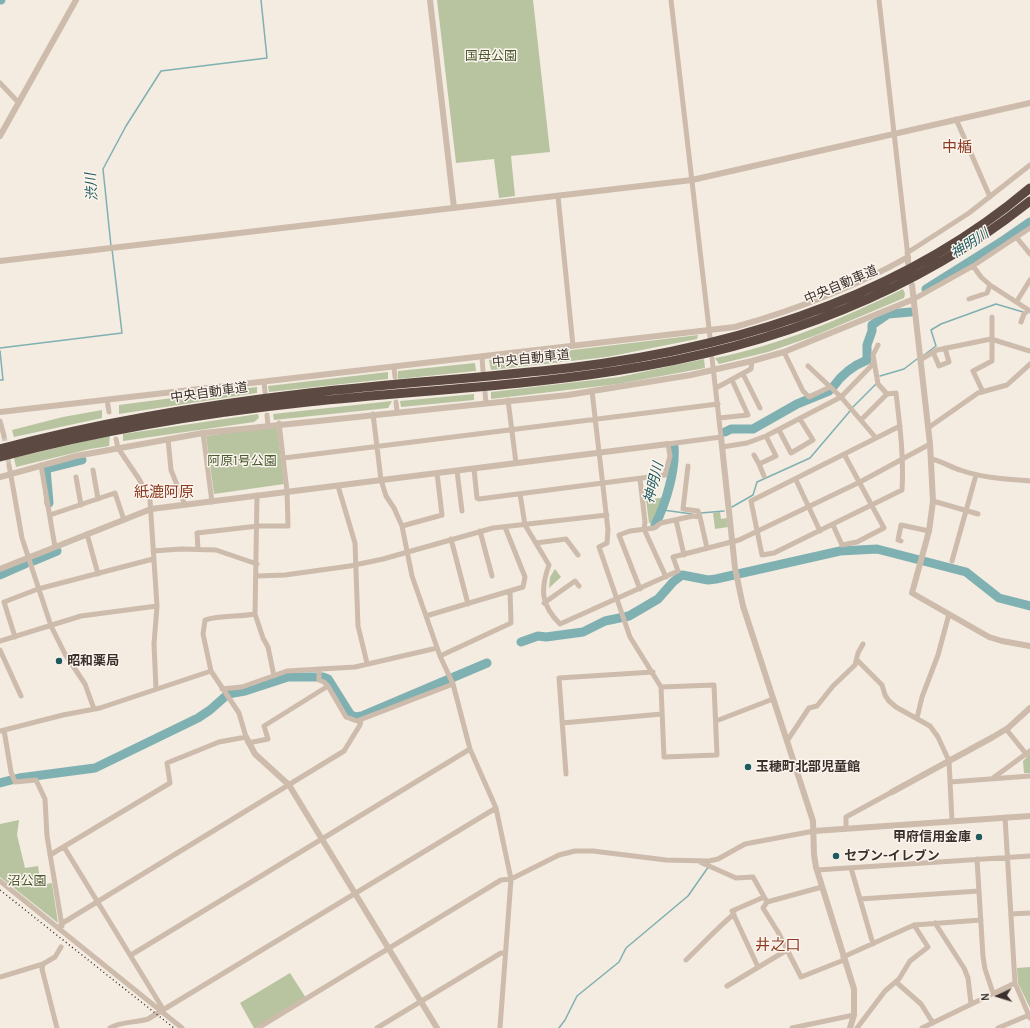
<!DOCTYPE html>
<html>
<head>
<meta charset="utf-8">
<style>
	body { margin:0 }
	#map { position:relative; width:1030px; height:1028px; overflow:hidden; background:#f4ebe1; font-family:Karla,sans-serif }
	canvas { display:block }
	.north { position:absolute; left:978px; top:976px; width:40px; height:40px; -webkit-text-stroke:3px #fbf5ee; paint-order:stroke; rotate:266deg; font-size:11px; font-weight:700; line-height:16px; text-align:center; color:#3b302b }
	.north::after { content:''; display:block; margin:auto; width:14px; height:18px; background:#3b302b; clip-path:polygon(50% 0,100% 100%,50% 72%,0 100%) }
</style>
</head>
<body>
<div id="map">
<canvas width="1030" height="1028"></canvas>
<div class="north">N</div>
</div>
<script>
const ctx = document.querySelector('canvas').getContext('2d');
ctx.lineJoin = 'round';
function fill(path, color) { ctx.fillStyle = color; ctx.fill(path, 'evenodd'); }
function trace(path, color, width, dash) { ctx.strokeStyle = color; ctx.lineWidth = width; ctx.lineCap = dash ? 'butt' : 'round'; ctx.setLineDash(dash || []); ctx.stroke(path); }
function write(font, color, halo, rows, align = 'center') {
  ctx.font = font + ' Karla,"Noto Sans JP",sans-serif'; ctx.lineWidth = 3; ctx.setLineDash([]); ctx.textBaseline = 'middle'; ctx.strokeStyle = halo; ctx.fillStyle = color; for (const [text, x, y, turn = 0] of rows) {
    ctx.save(); ctx.translate(x, y); ctx.rotate((+turn || 0) * Math.PI / 180); ctx.textAlign = isNaN(turn) ? turn : align; if (halo) ctx.strokeText(text, 0, 0); ctx.fillText(text, 0, 0); ctx.restore();
  }
}
const green = new Path2D(`
	M 437,0 L 533,0 L 550,152 L 511,156 L 515,196 L 499,198 L 494,159 L 456,163 Z
	M 903,289 L 905,294 L 904,298 L 814,336 L 768,352 L 719,364 L 715,358 C 781,345 843,318 903,289 Z
	M 698,335 L 697,339 L 607,357 L 491,370 L 489,360 Z
	M 704,359 L 705,368 L 618,384 L 491,399 L 491,392 L 619,377 Z
	M 475,363 L 476,371 L 398,379 L 398,371 Z
	M 388,372 L 388,379 L 269,392 L 268,386 Z
	M 257,387 L 257,393 L 119,414 L 119,405 Z
	M 474,394 L 474,400 L 401,407 L 400,401 Z
	M 392,401 L 388,408 L 274,420 L 273,414 Z
	M 102,410 L 102,418 L 14,437 L 12,430 L 63,417 Z
	M 258,414 L 259,418 L 254,422 L 123,441 L 123,434 Z
	M 277,426 L 284,484 L 214,494 L 206,436 Z
	M 110,435 L 109,446 L 90,449 L 16,467 L 14,458 Z
	M 666,497 L 655,523 L 649,523 L 646,500 Z
	M 720,512 L 721,519 L 727,518 L 728,527 L 715,529 L 713,513 Z
	M 555,569 L 561,577 L 549,588 L 550,577 Z
	M 1030,754 L 1030,773 L 1024,773 L 1023,761 Z
	M 19,820 L 17,835 L 25,868 L 38,866 L 41,885 L 52,883 L 58,923 L 0,877 L 0,824 Z
	M 1030,967 L 1030,1008 L 1018,983 L 1017,968 Z
	M 290,973 L 306,998 L 258,1028 L 254,1028 L 240,1003 Z`);
const stream = new Path2D(`
	M 111,246 L 103,169 L 126,126 L 161,71 L 267,58 L 261,0
	M 0,348 L 122,333 L 112,249
	M 0,351 L 3,380 L 0,380
	M 924,355 L 936,346 L 931,330 L 941,324 L 996,304 L 1023,312
	M 880,376 L 904,369 L 917,359
	M 853,407 L 876,384
	M 732,507 L 753,495 L 757,482 L 810,458 L 850,411
	M 663,510 L 692,514
	M 701,513 L 724,511
	M 559,1028 L 565,1020 L 577,996 L 619,962 L 626,948 L 688,896 L 709,866`);
const river = new Path2D(`
	M 0,0 L 1,0
	M 926,289 L 1004,240 L 1030,222
	M 833,387 C 842,374 852,366 867,360 L 867,345 L 872,331 L 872,325 L 888,314 L 911,312
	M 725,432 L 731,429 L 753,429 L 797,404 L 829,391
	M 49,503 L 46,469 L 82,460
	M 655,525 C 666,503 676,470 674,446
	M 33,561 L 57,551
	M 0,575 L 25,564
	M 521,642 L 538,636 L 546,637 L 583,632 L 605,621 L 629,616 L 658,599 L 673,582 L 682,575 L 708,580 L 716,579 L 840,551 L 877,549 L 966,572 L 999,598 L 1030,606
	M 0,783 L 19,778 L 95,768 L 198,718 L 210,710 L 228,694 L 245,691 L 288,677 L 323,677 L 328,679 L 350,714 L 355,717 L 362,716 L 487,663`);
const minorTunnel = new Path2D(`
	M 4,436 L 9,465`);
const minor = new Path2D(`
	M 671,0 L 710,337
	M 879,0 L 908,257
	M 0,83 L 19,103
	M 956,119 L 990,197
	M 558,196 L 573,346
	M 1017,238 L 1030,254
	M 907,253 L 969,213 L 1030,165
	M 973,266 L 981,277 L 990,285 L 1030,311
	M 914,299 L 973,266 L 1030,228
	M 969,299 L 987,293 L 990,285
	M 1017,301 L 1030,280
	M 1021,322 L 1024,314 L 1028,310
	M 878,345 L 873,355 L 878,384 L 887,394 L 896,393 C 900,427 904,457 902,490 L 774,553 L 762,555 L 751,501 L 900,426
	M 784,352 L 803,391 L 809,397 L 830,387
	M 933,352 L 939,366 L 949,362 L 945,348
	M 482,357 L 483,371
	M 920,360 L 937,350 L 991,339 L 1030,351
	M 808,366 L 841,397 L 876,438
	M 394,367 L 395,377
	M 743,374 L 760,408
	M 264,382 L 265,392
	M 716,388 L 751,369 L 752,361
	M 592,391 L 608,530 L 607,543 L 599,547 L 630,637 L 661,687 L 664,757 L 717,755 L 714,685 L 661,687
	M 485,392 L 486,403
	M 983,392 L 973,371 L 992,361 L 992,317
	M 107,400 L 109,412
	M 508,400 L 516,463
	M 396,402 L 397,411
	M 373,414 L 381,480 L 386,496 L 394,508 L 402,526 L 412,576 L 440,656 L 453,684 L 470,749 L 496,808 L 511,879 L 500,1028
	M 267,415 L 268,425
	M 719,418 L 748,415 L 732,380
	M 861,420 L 887,394
	M 0,421 L 4,436
	M 928,428 L 978,393 L 1007,385 L 1030,364
	M 779,430 L 791,453 L 813,440 L 800,419
	M 203,433 L 212,502
	M 116,439 L 118,448 L 139,479 L 150,500 L 157,606 L 154,644 L 156,689
	M 168,439 L 171,470 L 185,505
	M 722,447 L 747,443 L 766,436 L 841,397 L 874,363
	M 754,455 L 759,464
	M 284,458 L 718,404
	M 931,459 C 942,461 950,467 960,470 C 983,478 1006,479 1030,481
	M 9,465 L 22,538 L 51,626 L 65,654 L 85,684 L 94,709
	M 41,465 L 55,547
	M 688,466 L 683,509 L 698,511 L 700,517
	M 474,469 L 477,498 L 479,499 L 665,475 L 670,456 L 668,444 L 721,437 L 712,358
	M 93,470 L 98,499
	M 457,471 L 462,511
	M 764,476 L 759,464 L 776,456 L 766,436
	M 76,477 L 81,505
	M 640,479 L 645,522 L 644,529 L 666,577
	M 796,480 L 820,531
	M 338,486 L 355,543 L 358,626 L 367,663
	M 520,494 L 525,525 L 549,565 C 540,590 541,605 560,624 L 678,571 L 673,557 L 739,540 L 860,482 L 930,444
	M 257,495 L 255,614 L 263,638 L 268,647 L 274,676
	M 933,501 L 978,514
	M 50,515 L 115,493 L 124,520
	M 676,520 L 684,555
	M 833,525 L 842,545 L 857,542 L 884,528 L 844,454
	M 402,526 L 442,515 L 437,473
	M 480,531 L 492,576
	M 87,534 L 98,574
	M 451,539 L 468,604
	M 901,541 L 898,540 L 901,525 L 929,531
	M 536,543 L 566,539 L 578,555
	M 198,549 L 197,533 L 258,526 L 288,526 L 287,491 L 279,423
	M 153,551 L 181,549 L 216,550 L 257,564
	M 952,561 L 976,475
	M 257,576 L 285,575 L 350,566 L 383,559 L 493,528 L 607,515
	M 640,589 L 619,535 L 630,531 L 654,528 L 661,523 L 693,516 L 700,517 L 707,548
	M 544,603 L 575,581 L 579,586
	M 426,616 L 523,587 L 525,577 L 505,527
	M 15,637 L 4,602 L 38,589 L 153,559
	M 0,641 L 81,616 L 157,606
	M 0,650 L 21,696
	M 440,656 L 511,623 L 510,591
	M 857,660 L 882,685 L 885,695 L 889,701 L 896,707 L 930,726 L 938,737 L 949,761 L 952,821
	M 319,669 L 319,680 L 324,682 L 328,686 L 346,717 L 357,721 L 453,684
	M 222,689 L 242,687 L 287,671 L 355,667 L 437,648
	M 917,718 L 922,697 L 938,655 L 949,614
	M 716,721 L 773,699
	M 562,723 L 662,714
	M 1006,729 L 1027,755
	M 4,730 L 11,772 L 15,782 L 36,780 L 45,799 L 47,836 L 62,926
	M 0,731 L 63,715 L 100,708 L 211,671
	M 787,741 L 809,708 L 817,706 L 833,686 L 855,665 L 858,653 L 863,644
	M 248,743 L 268,739 L 264,726 L 328,686
	M 566,774 L 559,678 L 653,672
	M 993,778 L 1030,751
	M 950,782 L 1030,776
	M 1005,817 L 1015,983 L 1030,1018
	M 846,828 L 846,817 L 892,792
	M 64,847 L 163,1009
	M 50,855 L 170,783 L 167,763 L 219,742 L 246,737 L 239,713 L 211,671 L 203,634 L 205,620 C 220,615 239,617 255,614
	M 977,859 L 983,957 L 985,969 L 993,993
	M 700,862 L 736,878 L 753,877 L 767,902 L 822,887
	M 851,868 L 873,944
	M 817,870 L 1030,856
	M 0,881 L 182,1028
	M 860,899 L 979,891
	M 767,902 L 763,908 L 778,932 L 801,977 L 844,960
	M 1011,914 L 1030,913
	M 935,923 L 964,968 L 968,978 L 971,1004
	M 61,924 L 344,751 L 360,725 L 361,720
	M 131,955 L 470,749
	M 843,957 L 914,925 L 981,920
	M 686,960 C 702,945 716,929 734,914
	M 758,967 L 732,911 L 764,897
	M 0,977 L 43,964
	M 896,982 L 921,1004 L 933,1023
	M 727,986 L 787,950
	M 57,1028 L 42,969 L 43,964 L 55,957 L 61,947
	M 110,1028 C 122,1021 135,1023 148,1019 L 496,808
	M 258,1028 L 501,880 L 511,879 L 559,855 L 575,851 L 593,851 L 666,860 L 709,861 L 718,859 L 745,844 L 814,831
	M 377,1028 L 501,953 L 505,953
	M 792,1028 L 854,1015
	M 857,1028 L 885,991 L 899,979 L 910,961 L 928,947 L 914,925
	M 922,1028 L 1015,983
	M 998,1028 L 1029,1015`);
const tertiary = new Path2D(`
	M 430,0 L 454,208
	M 0,136 L 76,0
	M 0,261 L 692,180 L 1030,103
	M 912,285 L 930,444 L 933,501 L 929,531 L 912,593 L 989,637 L 1002,641 L 1030,646
	M 0,412 L 735,327 C 795,310 853,288 908,257 L 908,263
	M 721,437 L 735,568 L 743,606 L 813,821 L 814,855 L 816,867 L 854,989 L 854,1015 L 850,1028
	M 0,477 L 76,456 L 203,433 L 568,395 L 691,375 L 752,361 L 784,352 L 914,299
	M 0,569 L 151,509 L 668,444
	M 246,737 L 255,754 L 289,785 L 437,1028
	M 892,792 L 993,737 L 1008,728 L 1030,708
	M 814,831 L 1030,816`);
const motorway = new Path2D(`
	M 0,449 C 101,422 204,405 309,393 C 395,383 482,378 568,368 C 735,348 900,298 1030,188
	M 0,457 C 101,430 204,413 308,402 C 410,391 513,387 615,371 C 766,348 910,297 1030,201`);
const rail = new Path2D(`
	M 0,890 L 174,1028`);
const markers = [
	[59,661,4,"#1f5a5e"],
	[748,767,4,"#1f5a5e"],
	[979,837,4,"#1f5a5e"],
	[836,856,4,"#1f5a5e"]
];
const parkNames = [
	["国母公園",491,56],
	["阿原1号公園",242,461],
	["沼公園",27,881]
];
const streetNames = [
	["中央自動車道",841,285,-23],
	["中央自動車道",531,359,-6],
	["中央自動車道",209,393,-8]
];
const poiNames = [
	["昭和薬局",67,661],
	["玉穂町北部児童館",756,767],
	["甲府信用金庫",971,837,"right"],
	["セブン-イレブン",844,856]
];
const waterNames = [
	["渋川",92,187,-94],
	["神明川",970,244,-33],
	["神明川",654,483,-76]
];
const quarterNames = [
	["中楯",957,148],
	["紙漉阿原",164,493],
	["井之口",778,946]
];
fill(green, '#b8c4a0');
trace(stream, '#7fb0b2', 1.5);
trace(river, '#7fb0b2', 9);
trace(minorTunnel, '#cfc6bd', 5, [5, 2.5]);
trace(minor, '#cdbbac', 5);
trace(tertiary, '#cdbbac', 6);
trace(motorway, '#5c4a42', 9);
trace(rail, '#3b302b', 1.5, [1, 3]);
for (const [x, y, r, color] of markers) { const dot = new Path2D(); dot.arc(x, y, r, 0, 2 * Math.PI); ctx.fillStyle = color; ctx.fill(dot); trace(dot, '#fbf5ee', 1.5); }
write('13px', '#4a5a2e', '#fbf5ee', parkNames);
write('13px', '#3b302b', '#fbf5ee', streetNames);
write('bold 13px', '#3b302b', '#fbf5ee', poiNames, 'left');
write('italic 14px', '#1f5a5e', '#fbf5ee', waterNames);
write('15px', '#8c3b22', '#fbf5ee', quarterNames);
</script>
</body>
</html>
